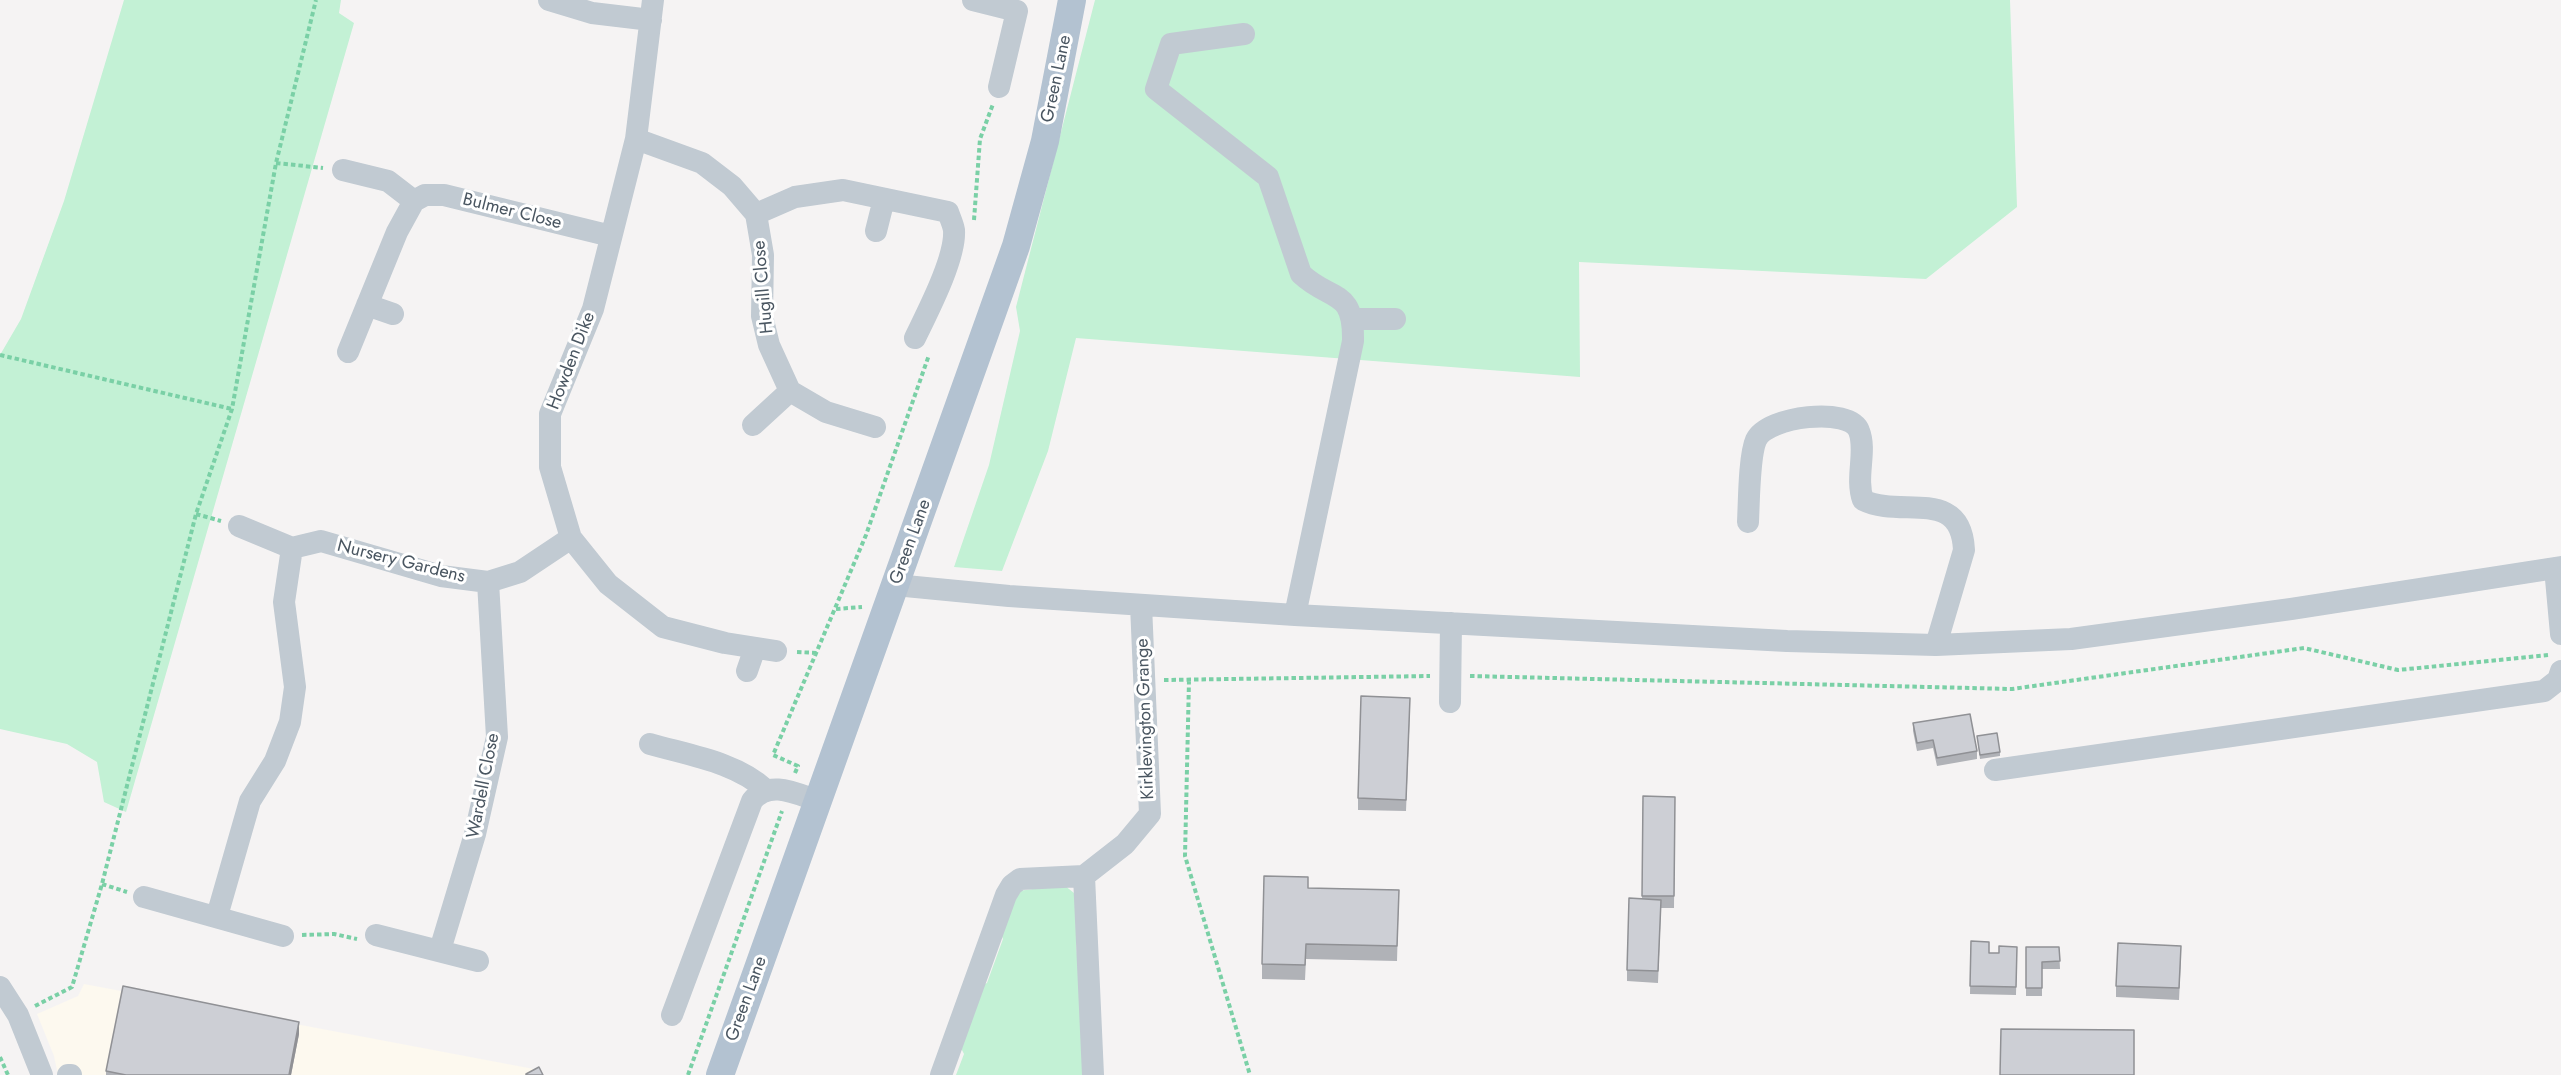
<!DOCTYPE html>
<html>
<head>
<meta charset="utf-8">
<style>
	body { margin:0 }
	canvas { display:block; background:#f5f3f3 }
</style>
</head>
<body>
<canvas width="2561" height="1075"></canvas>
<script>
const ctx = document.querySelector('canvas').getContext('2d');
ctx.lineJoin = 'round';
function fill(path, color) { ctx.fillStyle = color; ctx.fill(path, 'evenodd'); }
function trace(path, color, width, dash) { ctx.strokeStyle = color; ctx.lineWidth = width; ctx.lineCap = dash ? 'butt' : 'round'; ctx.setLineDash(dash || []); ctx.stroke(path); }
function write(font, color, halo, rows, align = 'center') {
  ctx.font = font + ' Jost,sans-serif'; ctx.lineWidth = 6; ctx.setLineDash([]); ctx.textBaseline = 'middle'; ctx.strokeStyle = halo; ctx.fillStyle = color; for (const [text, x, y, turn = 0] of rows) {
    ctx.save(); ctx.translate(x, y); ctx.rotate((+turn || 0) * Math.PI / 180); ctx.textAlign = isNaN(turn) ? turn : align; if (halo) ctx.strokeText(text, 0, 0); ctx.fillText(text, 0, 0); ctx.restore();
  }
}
const commercial = new Path2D(`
	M 84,984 L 539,1070 L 542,1075 L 58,1075 L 54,1056 L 37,1014 L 78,996 Z`);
const green = new Path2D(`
	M 124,0 L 341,0 L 339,13 L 354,23 L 126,812 L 104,802 L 97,762 L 67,744 L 0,729 L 0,355 L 21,319 L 64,201 Z
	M 1095,0 L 2010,0 L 2017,207 L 1926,279 L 1579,262 L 1580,377 L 1076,338 L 1048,451 L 1002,571 L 954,567 L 989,465 L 1020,331 L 1016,307 Z
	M 1064,885 L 1074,893 L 1081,934 L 1076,942 L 1086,1075 L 956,1075 L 964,1054 L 960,1046 L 980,986 L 987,983 L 1003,939 L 1000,932 L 1018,891 Z`);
const path = new Path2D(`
	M 276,163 L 323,168
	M 974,220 L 980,139 L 993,104
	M 0,355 L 232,409
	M 196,514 L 221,521
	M 836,609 L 862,607
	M 797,652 L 817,653
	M 1470,676 L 2012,689 L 2304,648 L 2398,670 L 2548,655
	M 1164,680 L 1430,676
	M 1189,680 L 1185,856 L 1250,1075
	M 795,773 L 798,766 L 773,755 L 866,535 L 929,355
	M 102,884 L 127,892
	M 302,935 L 334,934 L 357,939
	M 35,1006 L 72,987 L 102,884 L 196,514 L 232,409 L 276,163 L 316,0
	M 0,1057 L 8,1075
	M 688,1075 L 782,811`);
const minor = new Path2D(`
	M 549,0 L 592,13 L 651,20
	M 653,0 L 636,139 L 593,309 L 550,414 L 550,467 L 571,538 L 608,584 L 663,627 L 725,643 L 776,651
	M 973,0 L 1017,11 L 999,87
	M 1244,34 L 1171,44 L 1156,89 L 1268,177 L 1301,274 C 1331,302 1354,288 1353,341 L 1295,615
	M 636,139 L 702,163 L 732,186 L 756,214 L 763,255 L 762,316 L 769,345 L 790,391 L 826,412 L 875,427
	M 343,170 L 388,181 L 414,201
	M 756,214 L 795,197 L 843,190 L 948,212 C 950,218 953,224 954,230 C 956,258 927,313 915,338
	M 876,231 L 884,199
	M 367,305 L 393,314
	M 1354,319 L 1395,319
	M 348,352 L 397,232 L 414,201 L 425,195 L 444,195 L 611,236
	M 753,425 L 790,391
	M 1748,522 C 1749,503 1749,456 1756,440 C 1767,416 1850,406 1859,431 C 1867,451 1855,477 1863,500 C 1901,519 1961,486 1964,550 L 1936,645
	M 239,526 L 292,548
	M 2555,568 L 2561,634
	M 895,585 L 1009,596 L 1295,615 L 1787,641 L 1936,645 L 2071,639 L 2291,609 L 2561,567
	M 747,671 L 755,648
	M 1450,702 L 1451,623
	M 650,744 C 688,755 736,762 766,790
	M 1995,770 L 2544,691 L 2558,680 L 2561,671
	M 1084,876 L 1093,1075
	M 144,897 L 283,936
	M 217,916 L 250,801 L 275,761 L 290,722 L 295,687 L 284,602 L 292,548 L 321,541 L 441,576 L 488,582 L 520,572 L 571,538
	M 376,935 L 478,961
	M 440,950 L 475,834 L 497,737 L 488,582
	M 0,987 L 18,1015 L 42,1075
	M 672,1015 L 752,801 C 769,779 797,794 818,801
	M 68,1075 L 71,1075
	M 941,1075 L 1006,895 L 1012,885 L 1020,879 L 1084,876 L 1125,844 L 1150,814 L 1141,605`);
const major = new Path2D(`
	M 720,1075 L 1016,246 L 1045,141 L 1072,0`);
const wall = new Path2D(`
	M 1410,709 L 1406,811 L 1358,810 L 1358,798 Z
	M 1913,723 L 1977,751 L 1977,759 L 1937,766 L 1933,748 L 1917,751 L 1913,731 Z
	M 1977,736 L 2000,752 L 2000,756 L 1980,759 Z
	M 1643,796 L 1675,797 L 1674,908 L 1661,908 L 1658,983 L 1627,981 L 1627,970 L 1642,899 Z
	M 1308,888 L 1399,890 L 1397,961 L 1306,959 L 1305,980 L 1262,979 L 1262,964 Z
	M 1971,941 L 1989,953 L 1999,953 L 2017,947 L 2016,995 L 1970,994 Z
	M 2026,947 L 2059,947 L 2060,969 L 2042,969 L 2042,996 L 2026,996 Z
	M 2181,958 L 2179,1000 L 2116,997 L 2116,986 Z
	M 299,1034 L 291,1075 L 106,1075 L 106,1071 Z`);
const shadedWall = new Path2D(`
	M 299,1022 L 299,1034 L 291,1075 L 289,1075 Z`);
const building = new Path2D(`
	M 1361,696 L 1410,698 L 1406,800 L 1358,798 Z
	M 1970,714 L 1977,751 L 1937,758 L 1933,740 L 1917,743 L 1913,723 Z
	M 1997,733 L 2000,752 L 1980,755 L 1977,736 Z
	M 1643,796 L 1675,797 L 1674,896 L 1642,896 Z
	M 1264,876 L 1308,877 L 1308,888 L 1399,890 L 1397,946 L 1306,944 L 1305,965 L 1262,964 Z
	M 1629,898 L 1661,900 L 1658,971 L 1627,970 Z
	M 1971,941 L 1989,942 L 1989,953 L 1999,953 L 1999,946 L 2017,947 L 2016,987 L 1970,986 Z
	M 2118,943 L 2181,946 L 2179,988 L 2116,986 Z
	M 2026,947 L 2059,947 L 2060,961 L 2042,962 L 2042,988 L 2026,988 Z
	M 123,986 L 299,1022 L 289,1075 L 126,1075 L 106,1071 Z
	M 2001,1029 L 2134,1030 L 2134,1075 L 2000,1075 Z
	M 539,1067 L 543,1075 L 526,1075 L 526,1074 Z`);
const streetNames = [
	["Green Lane",1057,79,-78],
	["Bulmer Close",512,212,14],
	["Hugill Close",764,287,-95],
	["Howden Dike",572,361,-69],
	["Green Lane",911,542,-70],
	["Nursery Gardens",401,562,14],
	["Kirklevington Grange",1146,719,-92],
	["Wardell Close",484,786,-79],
	["Green Lane",747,999,-70]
];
fill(commercial, '#fdf9ef');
fill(green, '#c3f1d5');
trace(path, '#7ad0a6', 4, [4.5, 3]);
trace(minor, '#c1cad2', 22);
trace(major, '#b3c2d1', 28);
fill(wall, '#b0b2b7');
fill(shadedWall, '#909195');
fill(building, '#cdcfd5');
trace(building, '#909195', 1.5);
write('18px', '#4a5661', '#fff', streetNames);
</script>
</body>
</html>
